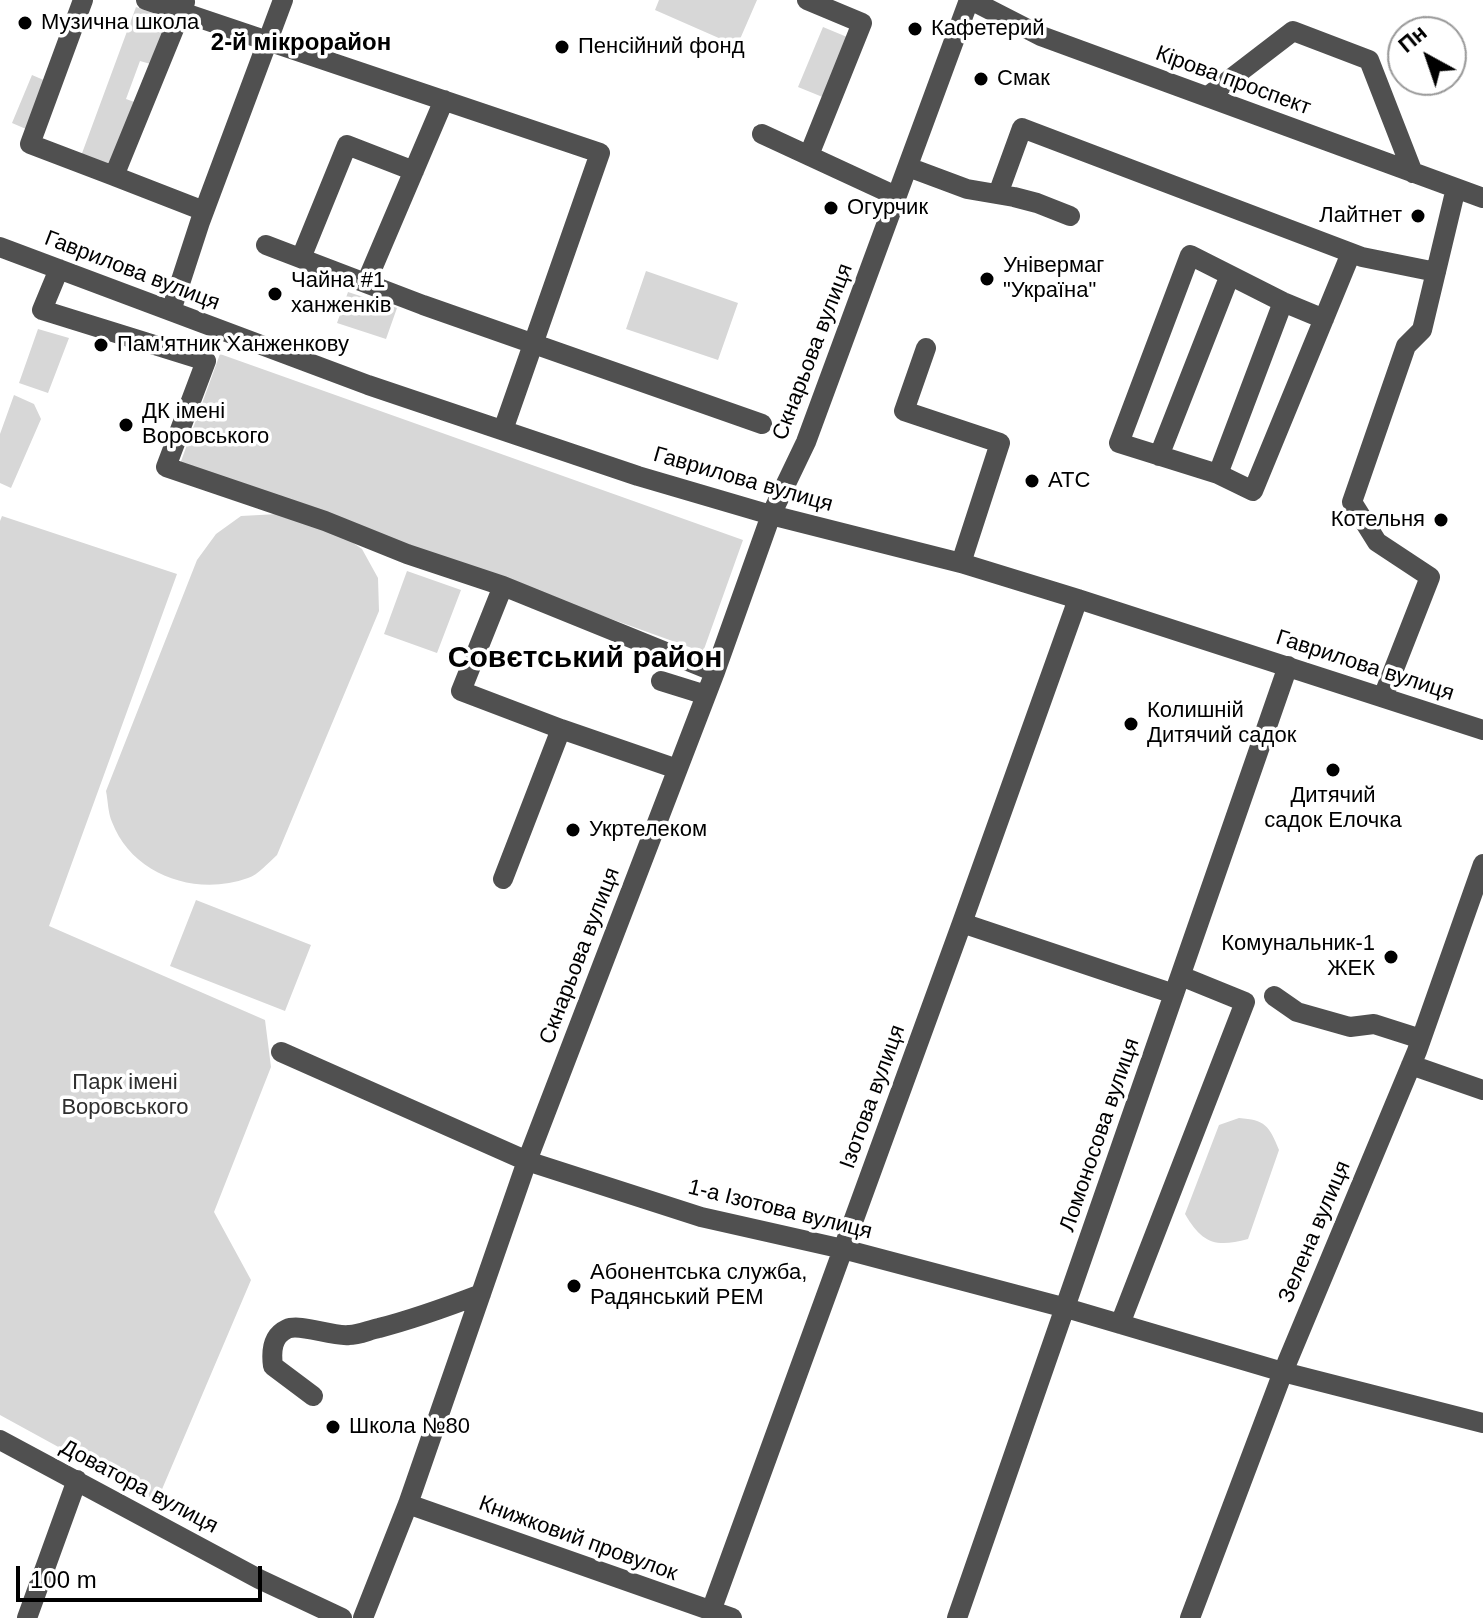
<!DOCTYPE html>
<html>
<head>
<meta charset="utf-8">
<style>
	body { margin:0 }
	#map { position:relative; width:1483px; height:1618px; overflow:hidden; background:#fff; font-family:Helvetica,sans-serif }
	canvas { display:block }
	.north { position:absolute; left:1387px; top:16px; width:80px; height:80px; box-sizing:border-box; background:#fff; border:2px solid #999; border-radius:50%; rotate:320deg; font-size:22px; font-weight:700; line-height:32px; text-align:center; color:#000 }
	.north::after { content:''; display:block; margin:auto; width:28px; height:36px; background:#000; clip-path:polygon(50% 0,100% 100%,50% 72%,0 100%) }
	.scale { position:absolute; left:16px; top:1566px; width:246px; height:36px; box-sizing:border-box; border:4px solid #000; border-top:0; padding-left:10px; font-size:24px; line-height:28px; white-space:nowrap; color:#000; -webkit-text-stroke:6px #fff; paint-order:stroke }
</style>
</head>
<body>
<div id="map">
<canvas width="1483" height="1618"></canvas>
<div class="north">Пн</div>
<div class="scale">100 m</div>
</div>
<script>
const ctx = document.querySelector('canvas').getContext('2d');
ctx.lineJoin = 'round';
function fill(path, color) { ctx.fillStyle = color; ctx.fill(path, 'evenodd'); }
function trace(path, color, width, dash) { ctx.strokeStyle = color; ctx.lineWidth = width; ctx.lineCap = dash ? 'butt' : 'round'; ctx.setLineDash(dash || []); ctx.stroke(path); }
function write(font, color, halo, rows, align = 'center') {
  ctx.font = font + ' Helvetica,sans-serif'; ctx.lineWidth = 7; ctx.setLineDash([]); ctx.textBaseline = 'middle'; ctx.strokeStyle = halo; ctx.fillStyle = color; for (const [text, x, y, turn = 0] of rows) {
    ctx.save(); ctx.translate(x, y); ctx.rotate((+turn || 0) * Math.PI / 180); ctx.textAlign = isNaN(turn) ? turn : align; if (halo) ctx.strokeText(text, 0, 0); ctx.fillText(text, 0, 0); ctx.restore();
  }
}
const green = new Path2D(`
	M 659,0 L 757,0 L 737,46 L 655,10 Z
	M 136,7 L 170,19 L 154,65 L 140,61 L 126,99 L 140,104 L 116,169 L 81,156 Z
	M 823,27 L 847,37 L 825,98 L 798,87 Z
	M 32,75 L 46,81 L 26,129 L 12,123 Z
	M 646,271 L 738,303 L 718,360 L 626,329 Z
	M 348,292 L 397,308 L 386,339 L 337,323 Z
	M 38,329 L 69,338 L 48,393 L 19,383 Z
	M 220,354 L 743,540 L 703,652 L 180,464 Z
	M 14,395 L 34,404 L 41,419 L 11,488 L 0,483 L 0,434 Z
	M 278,514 L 339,533 L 362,549 L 378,578 L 379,611 L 277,855 C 269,862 258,875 248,878 C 196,897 132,875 112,822 C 108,813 108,801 106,791 L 197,560 L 216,534 L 241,516 Z
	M 2,516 L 177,574 L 49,926 L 265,1020 L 271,1067 L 214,1212 L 251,1280 L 157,1501 L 0,1415 L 0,521 Z
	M 407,571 L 461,590 L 437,653 L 384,634 Z
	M 196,900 L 311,945 L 285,1011 L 170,966 Z
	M 1239,1118 C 1265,1120 1269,1125 1279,1150 L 1248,1239 C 1215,1248 1202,1243 1185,1214 L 1219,1125 Z`);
const minor = new Path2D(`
	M 83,0 L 30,144 L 114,176
	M 146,0 L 600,153 L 503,430
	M 807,0 L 862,23 L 809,155
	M 971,0 L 1041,36 L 1483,198
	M 185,2 L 114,176 L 204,211
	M 1207,97 L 1293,31 L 1369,60 L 1413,173
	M 762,134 L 896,196
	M 908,167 L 967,189 L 1014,197 L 1037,203 L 1070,216
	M 998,194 L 1022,128 L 1362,257 L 1436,272
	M 266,245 L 423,305 L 762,424
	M 0,247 L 368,385 L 638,476 L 771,515 L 961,563 L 1078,599 L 1483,730
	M 301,258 L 347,145 L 414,171
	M 59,269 L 42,310 L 206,361 L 166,467 L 325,521 L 407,554 L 503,586 L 715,672
	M 366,283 L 444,100
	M 1283,302 L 1218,474 L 1253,491 L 1351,253
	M 171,311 L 200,222 L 283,0
	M 926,348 L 904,411 L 1000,443 L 961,563
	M 1159,456 L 1230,275
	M 1218,474 L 1119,443 L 1190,255 L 1283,302 L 1324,319
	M 503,586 L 461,691 L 561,729 L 677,769
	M 661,681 L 706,695
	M 1383,697 L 1430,577 L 1377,542 L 1352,502 L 1406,346 L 1422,330 L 1456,188
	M 503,879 L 561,729
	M 962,923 L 1174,994
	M 1274,996 L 1297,1012 L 1350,1027 L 1374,1024 L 1421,1039
	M 281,1052 L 527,1161 L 701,1217 L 843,1249 L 1066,1308 L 1283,1372 L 1483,1423
	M 1411,1065 L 1483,1090
	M 1120,1324 L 1245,1002 L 1181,976
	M 313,1396 L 273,1366 C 271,1351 272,1336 287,1329 C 300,1323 332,1337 349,1335 C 359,1335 369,1330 379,1328 C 414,1319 447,1307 481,1294
	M 0,1440 L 259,1579 L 342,1618
	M 408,1504 L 732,1618
	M 711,1611 L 962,923 L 1078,599
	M 27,1618 L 77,1480
	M 363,1618 L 408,1504 L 527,1161 L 715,672 L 771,515 L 806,442 L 969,0
	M 957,1618 L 1288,666
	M 1190,1618 L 1283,1372 L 1417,1051 L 1483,864`);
const markers = [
	[25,23,8,"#000"],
	[915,29,8,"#000"],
	[562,47,8,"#000"],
	[981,79,8,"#000"],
	[831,208,8,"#000"],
	[1418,216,8,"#000"],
	[987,279,8,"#000"],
	[275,294,8,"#000"],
	[101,345,8,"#000"],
	[126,425,8,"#000"],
	[1032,481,8,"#000"],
	[1441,520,8,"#000"],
	[1131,724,8,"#000"],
	[1333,770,8,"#000"],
	[573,830,8,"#000"],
	[1391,957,8,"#000"],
	[574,1286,8,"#000"],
	[333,1427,8,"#000"]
];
const poiNames = [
	["Музична школа",41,23],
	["Кафетерий",931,29],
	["Пенсійний фонд",578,47],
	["Смак",997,79],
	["Огурчик",847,208],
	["Лайтнет",1402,216,"right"],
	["Універмаг",1003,266],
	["\"Україна\"",1003,291],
	["Чайна #1",291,281],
	["ханженків",291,306],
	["Пам'ятник Ханженкову",117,345],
	["ДК імені",142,412],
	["Воровського",142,437],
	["АТС",1048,481],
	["Котельня",1425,520,"right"],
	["Колишній",1147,711],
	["Дитячий садок",1147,736],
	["Дитячий",1333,796,"center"],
	["садок Елочка",1333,821,"center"],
	["Укртелеком",589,830],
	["Комунальник-1",1375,944,"right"],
	["ЖЕК",1375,969,"right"],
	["Абонентська служба,",590,1273],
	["Радянський РЕМ",590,1298],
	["Школа №80",349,1427]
];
const streetNames = [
	["Кірова проспект",1233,81,20],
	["Гаврилова вулиця",132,271,21],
	["Скнарьова вулиця",813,352,-69],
	["Гаврилова вулиця",743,480,16],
	["Гаврилова вулиця",1365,666,18],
	["Скнарьова вулиця",580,956,-69],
	["Ізотова вулиця",873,1097,-70],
	["Ломоносова вулиця",1100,1135,-71],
	["1-а Ізотова вулиця",780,1210,14],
	["Зелена вулиця",1315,1232,-67],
	["Доватора вулиця",139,1487,28],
	["Книжковий провулок",578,1539,20]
];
const parkNames = [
	["Парк імені",125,1083],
	["Воровського",125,1108]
];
const neighbourhoodNames = [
	["2-й мікрорайон",301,43]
];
const districtNames = [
	["Совєтський район",585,659]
];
fill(green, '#d7d7d7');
trace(minor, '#505050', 20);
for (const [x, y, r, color] of markers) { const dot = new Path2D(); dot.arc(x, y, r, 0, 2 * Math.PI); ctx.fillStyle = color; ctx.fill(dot); trace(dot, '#fff', 3); }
write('22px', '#000', '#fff', poiNames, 'left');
write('22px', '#000', '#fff', streetNames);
write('22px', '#2e2e2e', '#fff', parkNames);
write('bold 24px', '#000', '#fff', neighbourhoodNames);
write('bold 30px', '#000', '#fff', districtNames);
</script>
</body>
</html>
